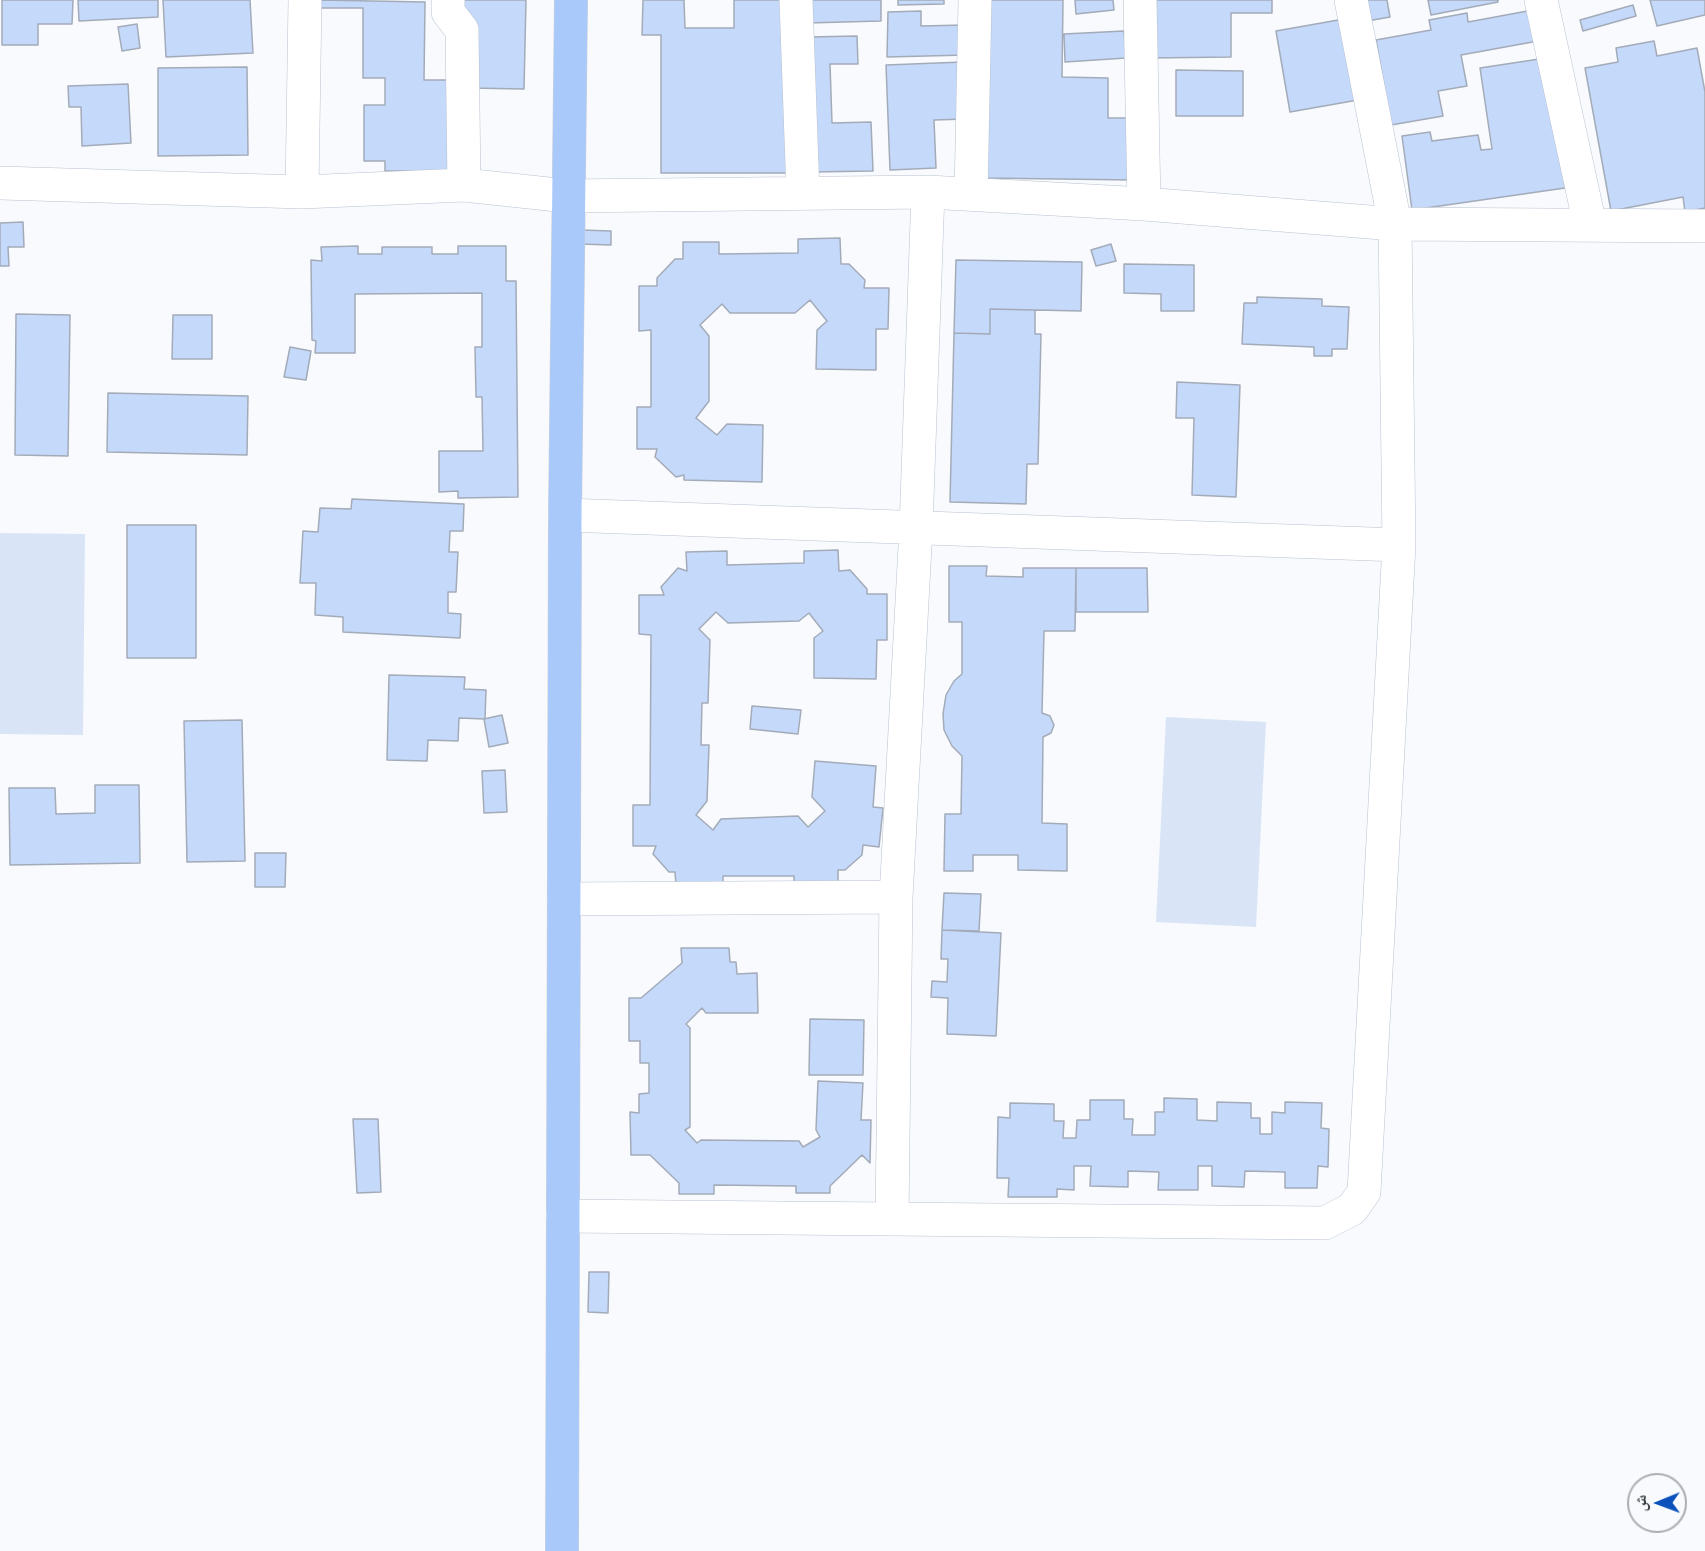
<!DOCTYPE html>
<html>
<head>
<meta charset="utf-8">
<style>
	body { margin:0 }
	#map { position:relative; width:1705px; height:1551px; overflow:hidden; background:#f8fafd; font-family:Helvetica,"Noto Naskh Arabic",sans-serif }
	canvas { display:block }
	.north { position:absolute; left:1627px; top:1473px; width:60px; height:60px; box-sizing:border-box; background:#f8fafd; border:2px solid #acaeb2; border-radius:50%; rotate:269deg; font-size:16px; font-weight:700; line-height:24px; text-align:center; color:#393d42 }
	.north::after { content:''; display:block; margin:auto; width:21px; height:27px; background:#0a51bb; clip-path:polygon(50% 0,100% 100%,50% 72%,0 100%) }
</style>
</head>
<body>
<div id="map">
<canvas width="1705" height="1551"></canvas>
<div class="north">ش</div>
</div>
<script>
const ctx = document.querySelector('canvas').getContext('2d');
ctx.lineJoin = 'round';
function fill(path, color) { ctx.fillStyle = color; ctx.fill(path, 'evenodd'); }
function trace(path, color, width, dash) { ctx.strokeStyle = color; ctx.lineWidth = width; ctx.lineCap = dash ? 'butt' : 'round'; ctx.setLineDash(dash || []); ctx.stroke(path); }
const green = new Path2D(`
	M 0,533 L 85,534 L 83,735 L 0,734 Z
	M 1166,717 L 1266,722 L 1256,927 L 1156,922 Z`);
const building = new Path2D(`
	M 2,0 L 73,0 L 72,24 L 38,24 L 38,45 L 2,45 Z
	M 78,0 L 158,0 L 158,17 L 79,21 Z
	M 163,0 L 250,0 L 253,53 L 166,57 Z
	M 320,0 L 425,2 L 424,80 L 459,80 L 459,171 L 385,171 L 385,161 L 364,161 L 364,105 L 385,105 L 385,78 L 363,78 L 363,8 L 320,8 Z
	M 461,0 L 526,0 L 524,89 L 469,88 Z
	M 643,0 L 684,0 L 685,28 L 734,28 L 734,0 L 791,0 L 791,173 L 661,173 L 661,35 L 642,35 Z
	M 806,0 L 881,0 L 881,21 L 807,23 Z
	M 898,0 L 944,0 L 944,4 L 898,5 Z
	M 986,0 L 1063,0 L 1062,77 L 1108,78 L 1108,118 L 1134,118 L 1134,180 L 984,178 Z
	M 1075,0 L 1113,0 L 1114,10 L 1076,14 Z
	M 1149,0 L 1272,0 L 1272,13 L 1231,13 L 1231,57 L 1149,58 Z
	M 1363,0 L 1387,0 L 1390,17 L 1367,21 Z
	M 1428,0 L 1498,0 L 1498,2 L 1431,15 Z
	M 1650,0 L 1705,0 L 1705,15 L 1657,26 Z
	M 1633,5 L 1636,16 L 1583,31 L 1580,20 Z
	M 1533,10 L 1538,41 L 1461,55 L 1467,86 L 1438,91 L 1443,116 L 1391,125 L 1376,40 L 1431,30 L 1429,20 L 1467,13 L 1468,22 Z
	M 921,11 L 921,26 L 965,25 L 966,55 L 887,57 L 888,12 Z
	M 1344,19 L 1358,100 L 1290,112 L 1276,31 Z
	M 137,24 L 140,48 L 122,51 L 118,27 Z
	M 1124,31 L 1126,58 L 1065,62 L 1064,34 Z
	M 857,36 L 858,64 L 830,64 L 832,123 L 871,122 L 873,171 L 812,172 L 809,37 Z
	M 1654,41 L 1657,56 L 1697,48 L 1705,92 L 1705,208 L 1685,212 L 1683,197 L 1611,211 L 1585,68 L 1618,62 L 1616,48 Z
	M 1546,58 L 1565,188 L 1412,210 L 1402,136 L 1430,132 L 1432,141 L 1478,135 L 1481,150 L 1492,149 L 1480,68 Z
	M 963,62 L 965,119 L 934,120 L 936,168 L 890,170 L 886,65 Z
	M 247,67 L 248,155 L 158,156 L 158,68 Z
	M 1176,70 L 1243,71 L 1243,116 L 1176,116 Z
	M 128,84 L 131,143 L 82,146 L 81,107 L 69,107 L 68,86 Z
	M 23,222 L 24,247 L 8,247 L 9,266 L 0,266 L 0,223 Z
	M 581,230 L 611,231 L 611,245 L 580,244 Z
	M 840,238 L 841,264 L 849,264 L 865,280 L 864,288 L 889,288 L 888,329 L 876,329 L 876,370 L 816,369 L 817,330 L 827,321 L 810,300 L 795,313 L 730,313 L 722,304 L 700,325 L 709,336 L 709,401 L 696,418 L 717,435 L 727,424 L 763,425 L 762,482 L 684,480 L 684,475 L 676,477 L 655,457 L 657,449 L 637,449 L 637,407 L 651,407 L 651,330 L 639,331 L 639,286 L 657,286 L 657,278 L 675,259 L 683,259 L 683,242 L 719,242 L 719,254 L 798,253 L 798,239 Z
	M 1111,244 L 1116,261 L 1096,266 L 1091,250 Z
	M 358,246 L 358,254 L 382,254 L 382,247 L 432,247 L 432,254 L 458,254 L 458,246 L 506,246 L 506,281 L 516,281 L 518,497 L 458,498 L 458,491 L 439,492 L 439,451 L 483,451 L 482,397 L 476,397 L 475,347 L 482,347 L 482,293 L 355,294 L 355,353 L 315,353 L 316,341 L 312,340 L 311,260 L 322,261 L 321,247 Z
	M 956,260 L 1082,262 L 1081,311 L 990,309 L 990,334 L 954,333 Z
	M 1124,264 L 1194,265 L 1194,311 L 1161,311 L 1161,294 L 1124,293 Z
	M 1257,297 L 1322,299 L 1322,306 L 1349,307 L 1347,349 L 1332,349 L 1332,356 L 1314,356 L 1314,347 L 1242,344 L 1244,303 L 1257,303 Z
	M 990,309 L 1035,310 L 1035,334 L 1041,334 L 1038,464 L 1027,464 L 1026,504 L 950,502 L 954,333 L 990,334 Z
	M 16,314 L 70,315 L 68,456 L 15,455 Z
	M 173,315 L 212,315 L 212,359 L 172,359 Z
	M 290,347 L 311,351 L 306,380 L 284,377 Z
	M 1177,382 L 1240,385 L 1236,497 L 1192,495 L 1194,418 L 1176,418 Z
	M 108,393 L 248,396 L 247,455 L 107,452 Z
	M 352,499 L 464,504 L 463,531 L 450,531 L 449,552 L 458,552 L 456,592 L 448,592 L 448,613 L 461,614 L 460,638 L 343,632 L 343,617 L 315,615 L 316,583 L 300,583 L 303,531 L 318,532 L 320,508 L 351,509 Z
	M 127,525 L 196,525 L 196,658 L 127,658 Z
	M 838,550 L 839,571 L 850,570 L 867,589 L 867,594 L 887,594 L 887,640 L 877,640 L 876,679 L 814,678 L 814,638 L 823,631 L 809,613 L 799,621 L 728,623 L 716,612 L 699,629 L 710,640 L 708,703 L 702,703 L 701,745 L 709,745 L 707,801 L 696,815 L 713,830 L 721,819 L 798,816 L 808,827 L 825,811 L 812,797 L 815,761 L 876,766 L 873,807 L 883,808 L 879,847 L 863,845 L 862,855 L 845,870 L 838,870 L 838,888 L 794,888 L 794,876 L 723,876 L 723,886 L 676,886 L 675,872 L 669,872 L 653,854 L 656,846 L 633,846 L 633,805 L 650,805 L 651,635 L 639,634 L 639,595 L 664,595 L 661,587 L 678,568 L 687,571 L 686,552 L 727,551 L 727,565 L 804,563 L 804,551 Z
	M 949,566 L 987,566 L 986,576 L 1023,577 L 1023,568 L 1076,568 L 1075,631 L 1044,631 L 1042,713 L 1050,716 L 1054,725 L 1051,733 L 1043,737 L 1042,823 L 1067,824 L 1067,871 L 1018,870 L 1018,855 L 973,855 L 973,871 L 944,871 L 945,814 L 961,814 L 962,756 L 952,746 L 944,730 L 943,714 L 946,695 L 954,681 L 962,674 L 962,622 L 949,622 Z
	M 1076,568 L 1147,568 L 1148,612 L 1076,612 Z
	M 389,675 L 465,677 L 464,689 L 486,690 L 485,719 L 459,718 L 458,741 L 428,740 L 427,761 L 387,760 Z
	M 752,706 L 801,710 L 798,734 L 750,729 Z
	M 502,715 L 508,743 L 489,747 L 484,719 Z
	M 242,720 L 245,861 L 187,862 L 184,721 Z
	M 505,770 L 507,812 L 484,813 L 482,771 Z
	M 95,785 L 139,785 L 140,863 L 10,865 L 9,788 L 55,788 L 56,814 L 95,813 Z
	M 255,853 L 286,853 L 285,887 L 255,887 Z
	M 944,893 L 981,894 L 979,931 L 942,930 Z
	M 942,930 L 1001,933 L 996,1036 L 947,1034 L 948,998 L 931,997 L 932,981 L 947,982 L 948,959 L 941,959 Z
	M 681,948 L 729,948 L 730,962 L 736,962 L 737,974 L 757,973 L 758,1013 L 706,1013 L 702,1008 L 686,1024 L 690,1028 L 690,1127 L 685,1130 L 697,1143 L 701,1140 L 799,1141 L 803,1147 L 820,1137 L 816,1130 L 818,1081 L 863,1083 L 861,1120 L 871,1120 L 870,1163 L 862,1155 L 830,1186 L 830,1193 L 796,1193 L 796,1186 L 714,1185 L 714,1194 L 679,1194 L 679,1183 L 650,1155 L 631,1155 L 630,1112 L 639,1113 L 639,1094 L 649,1093 L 649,1063 L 640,1063 L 640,1041 L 629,1041 L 629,998 L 641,998 L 682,963 Z
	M 810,1019 L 864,1020 L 863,1075 L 809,1075 Z
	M 1164,1098 L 1197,1099 L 1197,1120 L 1217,1121 L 1217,1102 L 1251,1103 L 1251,1118 L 1260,1118 L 1260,1134 L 1272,1134 L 1272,1112 L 1285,1113 L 1285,1102 L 1322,1103 L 1321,1128 L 1329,1129 L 1328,1167 L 1318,1166 L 1317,1188 L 1285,1188 L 1285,1172 L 1245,1171 L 1244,1187 L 1212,1186 L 1212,1166 L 1198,1166 L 1198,1190 L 1158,1190 L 1159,1172 L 1128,1171 L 1128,1187 L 1090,1186 L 1091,1166 L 1074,1166 L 1074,1190 L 1057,1189 L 1057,1197 L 1008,1197 L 1009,1178 L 997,1178 L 998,1117 L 1010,1118 L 1010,1103 L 1054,1104 L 1054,1121 L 1064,1121 L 1063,1138 L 1076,1138 L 1077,1120 L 1090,1120 L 1090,1100 L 1124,1100 L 1124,1119 L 1133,1119 L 1132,1135 L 1155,1135 L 1155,1112 L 1164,1112 Z
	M 353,1119 L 378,1119 L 381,1192 L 357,1193 Z
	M 589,1272 L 609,1272 L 608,1313 L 588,1312 Z`);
const minor = new Path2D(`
	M 448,0 L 448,12 L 462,30 L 464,185
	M 796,0 L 803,193
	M 1140,0 L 1144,204
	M 1541,0 L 1590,225
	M 0,183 L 302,192 L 464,185 L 567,196 L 928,192 L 1144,204 L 1395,224 L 1705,226
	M 302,192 L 305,0
	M 971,194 L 975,0
	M 565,515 L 1399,545
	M 564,899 L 896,897 L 916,528 L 928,192
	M 563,1216 L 1325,1223 L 1352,1209 L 1364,1192 L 1399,545 L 1395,224 L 1351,0
	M 892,1219 L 896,897`);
const major = new Path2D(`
	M 562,1551 L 565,515 L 571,0`);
fill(green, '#d9e5f7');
fill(building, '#c5d9fa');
trace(building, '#a3abb9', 1.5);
trace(minor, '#b9c2d0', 34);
trace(major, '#d3d4d5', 34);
trace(minor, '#fff', 33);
trace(major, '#aac9fb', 33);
</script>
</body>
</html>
